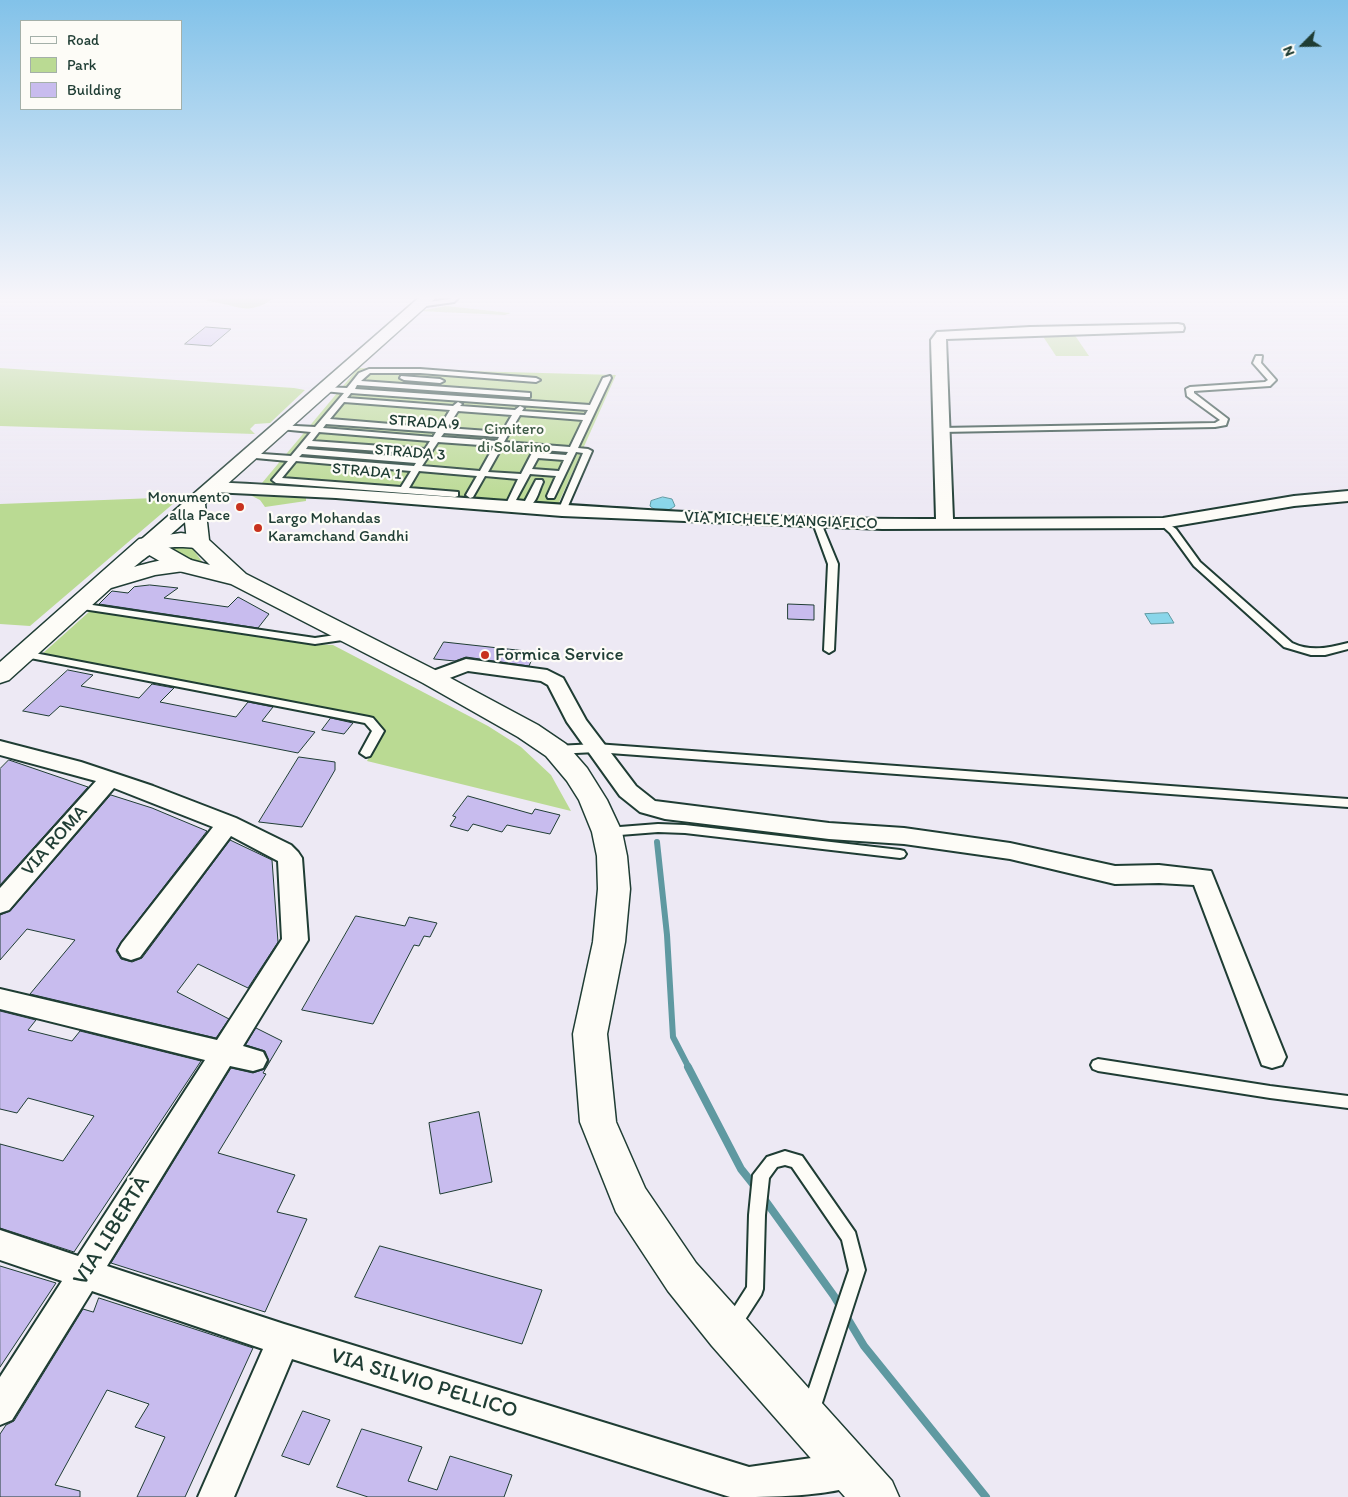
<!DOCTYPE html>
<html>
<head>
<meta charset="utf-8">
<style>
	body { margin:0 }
	#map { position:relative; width:1348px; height:1497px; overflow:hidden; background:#ede9f4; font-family:Itim,sans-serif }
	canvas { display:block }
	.legend { position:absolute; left:20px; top:20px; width:162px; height:90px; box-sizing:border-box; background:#fdfcf7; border:1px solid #a4b0a9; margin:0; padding:6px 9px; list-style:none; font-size:15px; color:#1f3d34 }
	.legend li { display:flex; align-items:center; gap:10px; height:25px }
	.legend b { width:25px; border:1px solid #a4b0a9 }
	.north { position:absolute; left:1278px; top:20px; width:50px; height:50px; -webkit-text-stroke:4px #fdfcf7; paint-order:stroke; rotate:247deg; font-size:14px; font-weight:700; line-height:20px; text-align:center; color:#1f3d34 }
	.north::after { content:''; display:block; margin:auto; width:18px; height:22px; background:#1f3d34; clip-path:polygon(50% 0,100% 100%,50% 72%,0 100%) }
</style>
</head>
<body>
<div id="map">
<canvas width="1348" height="1497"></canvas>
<ul class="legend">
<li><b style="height:6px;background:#fdfcf7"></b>Road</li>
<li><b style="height:14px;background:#bada93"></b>Park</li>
<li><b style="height:14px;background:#c8bcee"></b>Building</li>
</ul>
<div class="north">N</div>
</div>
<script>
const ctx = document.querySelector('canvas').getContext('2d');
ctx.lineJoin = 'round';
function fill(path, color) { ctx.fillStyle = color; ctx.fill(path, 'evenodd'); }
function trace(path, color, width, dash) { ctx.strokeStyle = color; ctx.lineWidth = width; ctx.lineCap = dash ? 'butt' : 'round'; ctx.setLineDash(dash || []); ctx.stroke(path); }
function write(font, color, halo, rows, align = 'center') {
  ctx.font = font + ' Itim,sans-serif'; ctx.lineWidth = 4.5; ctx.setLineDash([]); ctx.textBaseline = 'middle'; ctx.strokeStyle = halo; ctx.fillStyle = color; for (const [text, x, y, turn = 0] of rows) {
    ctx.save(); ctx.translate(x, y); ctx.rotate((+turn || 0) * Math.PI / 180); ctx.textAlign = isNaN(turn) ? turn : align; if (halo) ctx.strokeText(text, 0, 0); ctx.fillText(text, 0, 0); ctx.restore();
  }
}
const green = new Path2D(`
	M 200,295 L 278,295 C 247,319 239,304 206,301 L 210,296 Z
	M 446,306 L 511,313 L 505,315 L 419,311 Z
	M 1072,331 L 1089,356 L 1056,356 L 1040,332 Z
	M 0,368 L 294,388 L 305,390 L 270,423 L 255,424 L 250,429 L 255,434 L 0,426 Z
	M 358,368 L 616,375 L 556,509 L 262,483 Z
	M 252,496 L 306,498 L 306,501 L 265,507 L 260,500 Z
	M 181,497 L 30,626 L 0,624 L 0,504 Z
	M 178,544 L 192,548 L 204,564 L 168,551 L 166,548 Z
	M 90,611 L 218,628 L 314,644 L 333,645 L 488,726 L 521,747 L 551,775 L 571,811 L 367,761 L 382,733 L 382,726 L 376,720 L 362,715 L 42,654 Z`);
const water = new Path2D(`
	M 663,497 L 672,499 L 675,506 C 668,512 657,513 650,506 L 651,501 Z
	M 1168,613 L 1174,623 L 1151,624 L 1145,614 Z`);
const streamFar1 = new Path2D(`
	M 657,842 L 667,935 L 673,1037 L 689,1068`);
const stream = new Path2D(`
	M 688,1067 L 741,1169 L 757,1189
	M 762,1196 L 834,1296 L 864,1346 L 986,1497`);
const building = new Path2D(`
	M 206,327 L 231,329 L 211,346 L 185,344 Z
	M 150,585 L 178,588 L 164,598 L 228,607 L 238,597 L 269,614 L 258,628 L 99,604 L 112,591 L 128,593 L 134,587 Z
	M 788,604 L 814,605 L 814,620 L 788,619 Z
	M 444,642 L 535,652 L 529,666 L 466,657 L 455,661 L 434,659 Z
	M 68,670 L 93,675 L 81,686 L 139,698 L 152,684 L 174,688 L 160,702 L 236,717 L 248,702 L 273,707 L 262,721 L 315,732 L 298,753 L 60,706 L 49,716 L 23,711 Z
	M 331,718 L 353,723 L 344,734 L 322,730 Z
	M 299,757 L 335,762 L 335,770 L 302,827 L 259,822 Z
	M 9,760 L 88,787 L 0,885 L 0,769 Z
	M 111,795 L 152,808 L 207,831 L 121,942 L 116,951 L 121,959 L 132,962 L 142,958 L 230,840 L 272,860 L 278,942 L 248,988 L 198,964 L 177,992 L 229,1019 L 216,1038 L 30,994 L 75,940 L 27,929 L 0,960 L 0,915 L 10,911 Z
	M 468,796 L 532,814 L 535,809 L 560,815 L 550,834 L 507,825 L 502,832 L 473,824 L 468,831 L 450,826 L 456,817 L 453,816 Z
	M 356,916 L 405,926 L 409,917 L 437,923 L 430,937 L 424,936 L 419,946 L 414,945 L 373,1024 L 302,1010 Z
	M 0,1011 L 36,1020 L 28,1030 L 72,1041 L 80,1031 L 201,1061 L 74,1252 L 0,1228 L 0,1144 L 63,1161 L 94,1116 L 28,1098 L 17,1113 L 0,1109 Z
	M 256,1028 L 282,1041 L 263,1073 L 266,1074 L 218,1153 L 295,1175 L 277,1212 L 307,1219 L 265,1312 L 111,1263 L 231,1068 L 253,1073 L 265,1069 L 269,1061 L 265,1051 L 246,1045 Z
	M 479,1112 L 492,1182 L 440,1194 L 429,1123 Z
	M 380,1246 L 542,1290 L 522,1344 L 355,1297 Z
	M 0,1266 L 56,1283 L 0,1367 Z
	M 99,1298 L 253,1348 L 185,1497 L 137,1497 L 165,1437 L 135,1427 L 149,1404 L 107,1390 L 55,1485 L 80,1491 L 80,1497 L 0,1497 L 0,1434 L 6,1425 L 14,1421 L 83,1309 L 93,1312 Z
	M 303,1411 L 330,1420 L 309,1465 L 282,1456 Z
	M 362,1429 L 422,1447 L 408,1481 L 437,1490 L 450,1456 L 512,1475 L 504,1497 L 368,1497 L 337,1487 Z`);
const service = new Path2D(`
	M 454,295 L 461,295 L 454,302 L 419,307 L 416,305 L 419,303 L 450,299 Z
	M 1256,356 L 1262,356 L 1261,363 L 1276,380 L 1270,386 L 1194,391 L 1194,393 L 1228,419 L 1226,425 L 1215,427 L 941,432 L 937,430 L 941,428 L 1215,423 L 1220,420 L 1187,396 L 1186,389 L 1190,387 L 1265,382 L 1268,380 L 1253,363 Z
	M 369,369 L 420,369 L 536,378 L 540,380 L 536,382 L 420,373 L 370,373 L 361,381 L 530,393 L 530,397 L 527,397 L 357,385 L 355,389 L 590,405 L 603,378 L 610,376 L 611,378 L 578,448 L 588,449 L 592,451 L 565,513 L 559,513 L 558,511 L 583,453 L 576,452 L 554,498 L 548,498 L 547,496 L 556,476 L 530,474 L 516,500 L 525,501 L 536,480 L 542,480 L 543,482 C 536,497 537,508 519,506 C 514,505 511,505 507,502 L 518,479 L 485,476 L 473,497 L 470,498 L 466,495 L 477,476 L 419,471 L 409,488 L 458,492 L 458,496 L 455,497 L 276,483 L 272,480 L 288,461 L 245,457 L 245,453 L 248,453 L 291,456 L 311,432 L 280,429 L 276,427 L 277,425 L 315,427 L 344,393 L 324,391 L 321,391 L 321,387 L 347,388 L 359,373 ZM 351,393 L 588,410 L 585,415 L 522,411 L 524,408 L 520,406 L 515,410 L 460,406 L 462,404 L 458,402 L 453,406 L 347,398 ZM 344,402 L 450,410 L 439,428 L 330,419 ZM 458,411 L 512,415 L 502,432 L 447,428 ZM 520,415 L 583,420 L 570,447 L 504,442 ZM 326,424 L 436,432 L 433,437 L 323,428 ZM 319,432 L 430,441 L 425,449 L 312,441 ZM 444,433 L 499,437 L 497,441 L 441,437 ZM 438,442 L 494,446 L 480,471 L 422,466 ZM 308,446 L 422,454 L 419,458 L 306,449 ZM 502,447 L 534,449 L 521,474 L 488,472 ZM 542,450 L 568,452 L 566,455 L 540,453 ZM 302,454 L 416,463 L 414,466 L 299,457 ZM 538,458 L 564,460 L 559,471 L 532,469 ZM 296,461 L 411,471 L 401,487 L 282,478 Z
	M 401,376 L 440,379 L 444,381 L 440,383 L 404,380 L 400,378 Z
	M 817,520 L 821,523 L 838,564 L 834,650 L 829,653 L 824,650 L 828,564 L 813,523 Z
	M 1163,520 L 1176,529 L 1200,562 L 1292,643 C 1311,652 1328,648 1348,643 L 1348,649 L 1325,655 L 1311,655 L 1284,647 L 1194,566 L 1170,533 L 1159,523 Z
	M 79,603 L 315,638 L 349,633 L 354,636 L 349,639 L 315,644 L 76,608 L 74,606 L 76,604 Z
	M 24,651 L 369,717 L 373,718 L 384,731 L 370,756 L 366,757 L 360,753 L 372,731 L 365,723 L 20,656 L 19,654 L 20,652 Z
	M 596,744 L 1348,799 L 1348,807 L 596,752 L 556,754 L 550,750 L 556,746 Z
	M 658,824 L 685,825 L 900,850 L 904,851 L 906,854 L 904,857 L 900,858 L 685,833 L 658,832 L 607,836 L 603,835 L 601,832 L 603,829 L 607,828 Z
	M 1098,1059 L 1270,1086 L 1348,1096 L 1348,1108 L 1270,1098 L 1098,1071 L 1093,1069 L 1091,1065 L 1093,1061 Z
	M 785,1151 L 802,1156 L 855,1232 L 865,1270 L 820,1409 L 817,1415 L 811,1418 L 805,1415 L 802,1409 L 849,1270 L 842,1240 L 792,1167 L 785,1165 L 777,1167 L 769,1178 L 765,1215 L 763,1289 L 761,1295 L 739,1329 L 733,1331 L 727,1329 L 724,1323 L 747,1287 L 749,1215 L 753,1175 L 767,1157 Z`);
const minor = new Path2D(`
	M 1178,324 L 1183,325 L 1184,328 L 1183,331 L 946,339 L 953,519 L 1163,518 L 1294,496 L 1348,491 L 1348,501 L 1294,506 L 1163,528 L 882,529 L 562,516 L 336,498 L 212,492 L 204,487 L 212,482 C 453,494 694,520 936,519 L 931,340 L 937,332 L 1030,327 Z
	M 466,659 L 547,670 L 563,678 L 586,720 L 636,786 L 655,801 L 829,823 L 904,828 L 1010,843 L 1115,866 L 1159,865 L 1211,871 L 1286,1057 L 1282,1065 L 1272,1068 L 1262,1065 L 1194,885 L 1159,883 L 1115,884 L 1010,859 L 904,844 L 829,839 L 665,819 L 640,812 L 620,796 L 567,722 L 548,685 L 541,681 L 468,671 L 439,682 L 425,682 L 422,678 L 425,674 Z
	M 0,741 L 81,762 L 153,786 L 236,818 L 291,845 L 298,852 L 302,858 L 308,940 L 243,1046 L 263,1052 L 267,1060 L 263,1068 L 253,1071 L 230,1066 L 107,1266 L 284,1324 L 749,1467 L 853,1452 L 866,1457 L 871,1470 L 866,1483 C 824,1497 774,1497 730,1497 L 292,1359 L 234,1497 L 198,1497 L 263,1349 L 92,1291 L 12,1420 L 0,1425 L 0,1377 L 62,1281 L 0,1260 L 0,1230 L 78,1256 L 205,1060 L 0,1009 L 0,989 L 217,1040 L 282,939 L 278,861 L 231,836 L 140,957 L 131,960 L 122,957 L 118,950 L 122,943 L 213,827 L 114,788 L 9,910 L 0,913 L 0,888 L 96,781 L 0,755 Z`);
const tertiary = new Path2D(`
	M 181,533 L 206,537 L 209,542 L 206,547 C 197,549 191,547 183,547 C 159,546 151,553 134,567 C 151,562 173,556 191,560 L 194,565 L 191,570 L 155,575 L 111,588 L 9,680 L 0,683 L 0,662 L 139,539 Z`);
const secondary = new Path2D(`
	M 422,295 L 439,295 L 205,504 L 209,540 L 246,574 L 441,673 L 538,725 L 566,744 L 587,768 L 607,800 L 622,832 L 627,856 L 630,889 L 625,942 L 607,1034 L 616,1122 L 645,1188 L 696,1263 L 892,1481 L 899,1497 L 845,1497 L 712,1346 L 668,1291 L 616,1212 L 580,1122 L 573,1034 L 593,942 L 598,889 L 597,856 L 592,832 L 579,800 L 567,781 L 546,756 L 518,737 L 423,683 L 231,584 L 175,570 L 139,549 L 136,544 ZM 185,522 L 187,542 L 210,565 L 191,560 L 161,543 Z`);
const markers = [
	[240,507,5,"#c8321e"],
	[258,528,5,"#c8321e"],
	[485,655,5,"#c8321e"]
];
const farStreetnames = [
	["STRADA 9",424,423,4],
	["STRADA 3",410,453,5],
	["STRADA 1",367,472,5],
	["VIA MICHELE MANGIAFICO",781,521,2]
];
const farParknames = [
	["Cimitero",514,430],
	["di Solarino",514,448]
];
const farPoinames = [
	["Monumento",230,498],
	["alla Pace",230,516],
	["Largo Mohandas",268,519,"left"],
	["Karamchand Gandhi",268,537,"left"]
];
const poiNames = [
	["Formica Service",495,655]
];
const streetNames = [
	["VIA ROMA",55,841,-48]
];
const nearStreetnames = [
	["VIA LIBERTÀ",112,1231,-58],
	["VIA SILVIO PELLICO",424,1384,17]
];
fill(green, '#bada93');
fill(water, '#8ad6ea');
trace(water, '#5f99a1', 1);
trace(streamFar1, '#5f99a1', 6);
trace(stream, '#5f99a1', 8);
fill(building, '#c8bcee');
trace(building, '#1f3d34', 1);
trace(service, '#1f3d34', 4);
trace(minor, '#1f3d34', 4);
trace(tertiary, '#1f3d34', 3);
trace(secondary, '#1f3d34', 3);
fill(service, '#fdfcf7');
fill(minor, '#fdfcf7');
fill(tertiary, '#fdfcf7');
fill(secondary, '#fdfcf7');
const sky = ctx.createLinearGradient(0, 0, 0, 504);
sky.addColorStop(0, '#82c2e9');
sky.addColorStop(0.59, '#f7f5fa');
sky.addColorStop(1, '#f7f5fa00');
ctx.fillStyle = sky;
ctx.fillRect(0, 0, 1348, 504);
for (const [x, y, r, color] of markers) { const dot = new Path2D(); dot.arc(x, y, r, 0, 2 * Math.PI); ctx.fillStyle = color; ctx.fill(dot); trace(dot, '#fdfcf7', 2); }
write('16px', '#1f3d34', '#fdfcf7', farStreetnames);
write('16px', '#3e5c47', '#fdfcf7', farParknames);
write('16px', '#1f3d34', '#fdfcf7', farPoinames, 'right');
write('19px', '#1f3d34', '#fdfcf7', poiNames, 'left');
write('19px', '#1f3d34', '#fdfcf7', streetNames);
write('22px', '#1f3d34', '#fdfcf7', nearStreetnames);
</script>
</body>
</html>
